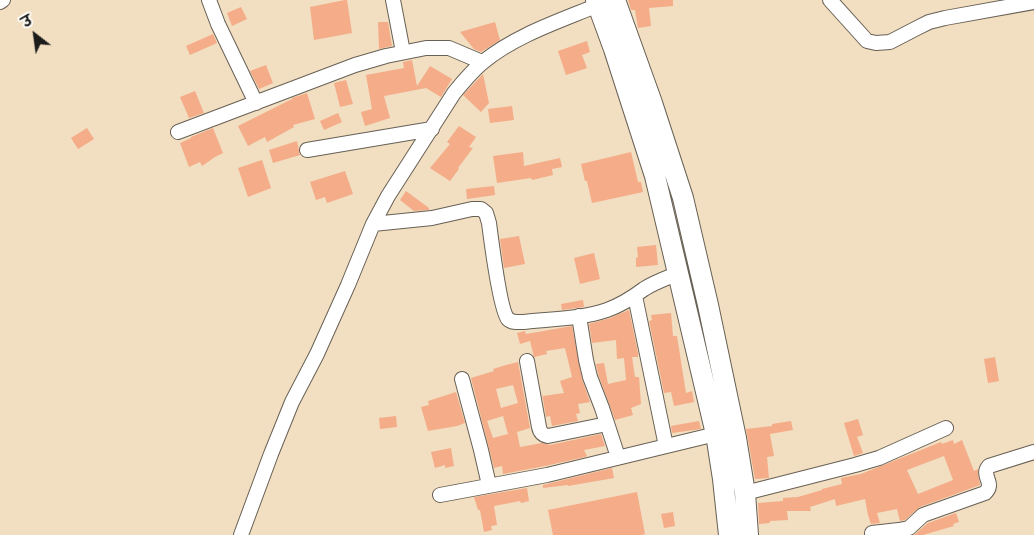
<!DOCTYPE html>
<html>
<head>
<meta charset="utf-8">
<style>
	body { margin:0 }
	#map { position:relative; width:1034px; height:535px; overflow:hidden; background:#f2dec0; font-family:"Comic Neue","Playpen Sans Deva",sans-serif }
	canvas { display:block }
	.north { position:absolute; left:10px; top:10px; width:50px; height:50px; -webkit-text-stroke:4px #fdfcf7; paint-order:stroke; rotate:330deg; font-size:14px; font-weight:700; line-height:20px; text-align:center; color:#1c1c1c }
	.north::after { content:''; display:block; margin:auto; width:18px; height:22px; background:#1c1c1c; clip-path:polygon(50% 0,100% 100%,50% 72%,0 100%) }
</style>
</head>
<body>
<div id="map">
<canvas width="1034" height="535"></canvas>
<div class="north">उ</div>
</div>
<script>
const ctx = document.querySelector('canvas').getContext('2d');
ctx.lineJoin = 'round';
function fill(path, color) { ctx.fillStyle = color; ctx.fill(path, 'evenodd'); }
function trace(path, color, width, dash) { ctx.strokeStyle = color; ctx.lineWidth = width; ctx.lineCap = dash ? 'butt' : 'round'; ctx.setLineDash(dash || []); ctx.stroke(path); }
const building = new Path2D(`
	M 345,0 L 347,0 L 352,33 L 314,40 L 310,7 Z
	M 628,0 L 673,0 L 673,6 L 649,8 L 651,26 L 638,28 L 635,10 L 631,10 Z
	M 241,7 L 247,19 L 232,26 L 227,13 Z
	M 378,22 L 388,22 L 392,46 L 379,49 Z
	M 495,22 L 500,40 L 481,52 L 474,49 L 460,32 Z
	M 213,34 L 217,43 L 190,55 L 186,46 Z
	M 587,41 L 590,52 L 582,55 L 587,68 L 566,75 L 558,51 Z
	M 412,60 L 417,86 L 430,66 L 452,79 L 441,97 L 426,88 L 384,96 L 390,118 L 365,126 L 361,112 L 372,109 L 366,75 L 404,68 L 403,62 Z
	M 266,65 L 273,83 L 259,89 L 250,71 Z
	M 483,74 L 489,103 L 481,112 L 463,95 Z
	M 346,80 L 353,104 L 340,107 L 334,83 Z
	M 195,91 L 204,113 L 189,118 L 180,97 Z
	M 307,93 L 315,119 L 293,125 L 294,127 L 267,142 L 265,137 L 248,146 L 238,126 L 292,99 L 292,98 Z
	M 512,106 L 514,120 L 490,123 L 488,109 Z
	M 338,113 L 342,122 L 324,130 L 320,121 Z
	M 459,126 L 476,137 L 469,147 L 473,148 L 458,168 L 459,169 L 450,181 L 430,168 L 450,144 L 447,142 Z
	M 87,128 L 94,139 L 78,149 L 71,138 Z
	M 213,128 L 223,153 L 215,157 L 202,166 L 200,162 L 189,167 L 180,143 L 191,138 L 191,137 L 196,135 Z
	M 297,141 L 300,155 L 273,163 L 269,150 Z
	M 523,152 L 524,166 L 560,158 L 562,167 L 552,169 L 553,175 L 532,180 L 531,178 L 497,183 L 493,156 Z
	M 631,152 L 638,182 L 641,182 L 643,192 L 592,203 L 587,181 L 585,181 L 581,164 Z
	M 262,160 L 271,188 L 248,197 L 238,168 Z
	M 345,171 L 353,194 L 327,203 L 325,197 L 316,200 L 310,182 Z
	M 494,186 L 495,195 L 467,199 L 466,189 Z
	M 406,191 L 429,208 L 429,210 L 414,211 L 400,200 Z
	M 519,236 L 525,264 L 504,268 L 500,239 Z
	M 656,245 L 658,265 L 636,267 L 636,258 L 638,257 L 637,247 Z
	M 594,253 L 600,279 L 580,284 L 574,258 Z
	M 583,300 L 584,307 L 562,310 L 561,304 Z
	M 629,310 L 638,353 L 638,357 L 632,357 L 635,377 L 639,377 L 641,404 L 631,408 L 633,415 L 615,420 L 598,374 L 596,364 L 604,363 L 608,384 L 626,380 L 624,358 L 617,359 L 616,340 L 592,343 L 589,324 L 610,318 Z
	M 671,313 L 673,336 L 677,336 L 686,393 L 692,391 L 694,402 L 674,406 L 671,392 L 664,393 L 649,321 L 652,320 L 651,315 Z
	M 572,326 L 582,379 L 590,402 L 578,404 L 580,413 L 576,414 L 578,421 L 552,426 L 550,416 L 546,417 L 542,393 L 543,396 L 564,393 L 560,381 L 572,377 L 565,348 L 546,351 L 547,354 L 534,357 L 530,341 L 520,344 L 517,333 L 525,331 L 526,334 Z
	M 995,357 L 999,381 L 988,383 L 984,359 Z
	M 518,362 L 530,428 L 517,432 L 520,447 L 542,443 L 550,445 L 601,434 L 605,446 L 584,450 L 587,456 L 585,457 L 545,466 L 503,474 L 502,466 L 494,468 L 471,378 L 494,371 L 493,369 L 506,365 ZM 513,385 L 518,403 L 501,408 L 496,389 ZM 503,416 L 508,434 L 493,438 L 487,421 Z
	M 456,392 L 465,423 L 457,426 L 428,431 L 421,407 L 429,405 L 428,401 Z
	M 396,416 L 397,427 L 380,429 L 379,418 Z
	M 858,419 L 863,435 L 857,437 L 863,453 L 854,456 L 844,423 Z
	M 699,421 L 701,429 L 672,433 L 671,426 Z
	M 791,421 L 793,430 L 770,434 L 774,456 L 767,457 L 769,478 L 755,479 L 746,429 L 772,426 L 772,424 Z
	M 953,440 L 954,444 L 962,440 L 974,471 L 978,469 L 978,474 L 980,485 L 920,507 L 905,520 L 900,521 L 897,509 L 877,513 L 880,523 L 871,524 L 868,515 L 865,499 L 836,506 L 835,499 L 810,507 L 811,511 L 787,511 L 788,520 L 770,521 L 770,523 L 759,524 L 758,503 L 783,501 L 783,498 L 798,497 L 822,490 L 822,489 L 842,484 L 841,478 L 861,474 L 941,442 L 942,444 ZM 944,456 L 953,480 L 918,494 L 907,470 Z
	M 451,448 L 454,466 L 445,468 L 445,465 L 435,468 L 431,452 Z
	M 612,468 L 614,478 L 568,486 L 568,485 L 543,488 L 543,485 Z
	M 527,488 L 529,501 L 521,503 L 520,501 L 494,506 L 497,525 L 491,526 L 492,530 L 484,532 L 480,510 L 478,510 L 474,497 Z
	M 637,492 L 645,534 L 641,535 L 553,535 L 548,510 Z
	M 673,512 L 675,526 L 664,528 L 661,514 Z
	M 956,513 L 959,522 L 953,524 L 954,526 L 923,535 L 914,535 L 928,523 Z`);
const minor = new Path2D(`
	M 209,0 L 218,24 L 256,103
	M 393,0 L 403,52
	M 830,0 L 867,41 L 876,43 L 890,42 L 917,28 L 929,22 L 945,18 L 1034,2
	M 0,2 L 3,0
	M 178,132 L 355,65 L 386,56 L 426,48 L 449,48 L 482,62
	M 307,150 L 432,129
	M 373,224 L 432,218 L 472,209 L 481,209 L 486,213 L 489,223 C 491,238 500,311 508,319 C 512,323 519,322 524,322 C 551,319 581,319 607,310 C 621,305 632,298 644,289 C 655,282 667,278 679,273
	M 635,296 L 666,446
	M 579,316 L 586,360 L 590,377 L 602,408 L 618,457
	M 527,361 L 539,427 C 540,432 542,435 548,436 L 607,424
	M 462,379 L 481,450 L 489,485
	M 745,493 L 855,465 L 879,458 L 946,428
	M 440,495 L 547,475 L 716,434
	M 872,533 L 899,530 L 909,528 L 923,515 L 985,493 C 996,483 980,476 989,466 L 1034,452
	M 241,535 L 271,454 L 292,402 L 317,354 L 348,285 L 373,224 L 388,196 L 454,93 C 463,82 472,71 483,62 C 516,35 560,21 598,5`);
const highway = new Path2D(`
	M 596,0 L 614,49 L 655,176 L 716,434 L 723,479 L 729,535
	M 615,0 L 652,103 L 683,198 L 708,305 L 736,438 L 745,493 L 748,535`);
fill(building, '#f4ac89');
trace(minor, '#676055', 16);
trace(highway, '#676055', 22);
trace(minor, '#fff', 14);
trace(highway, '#fff', 20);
</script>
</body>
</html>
